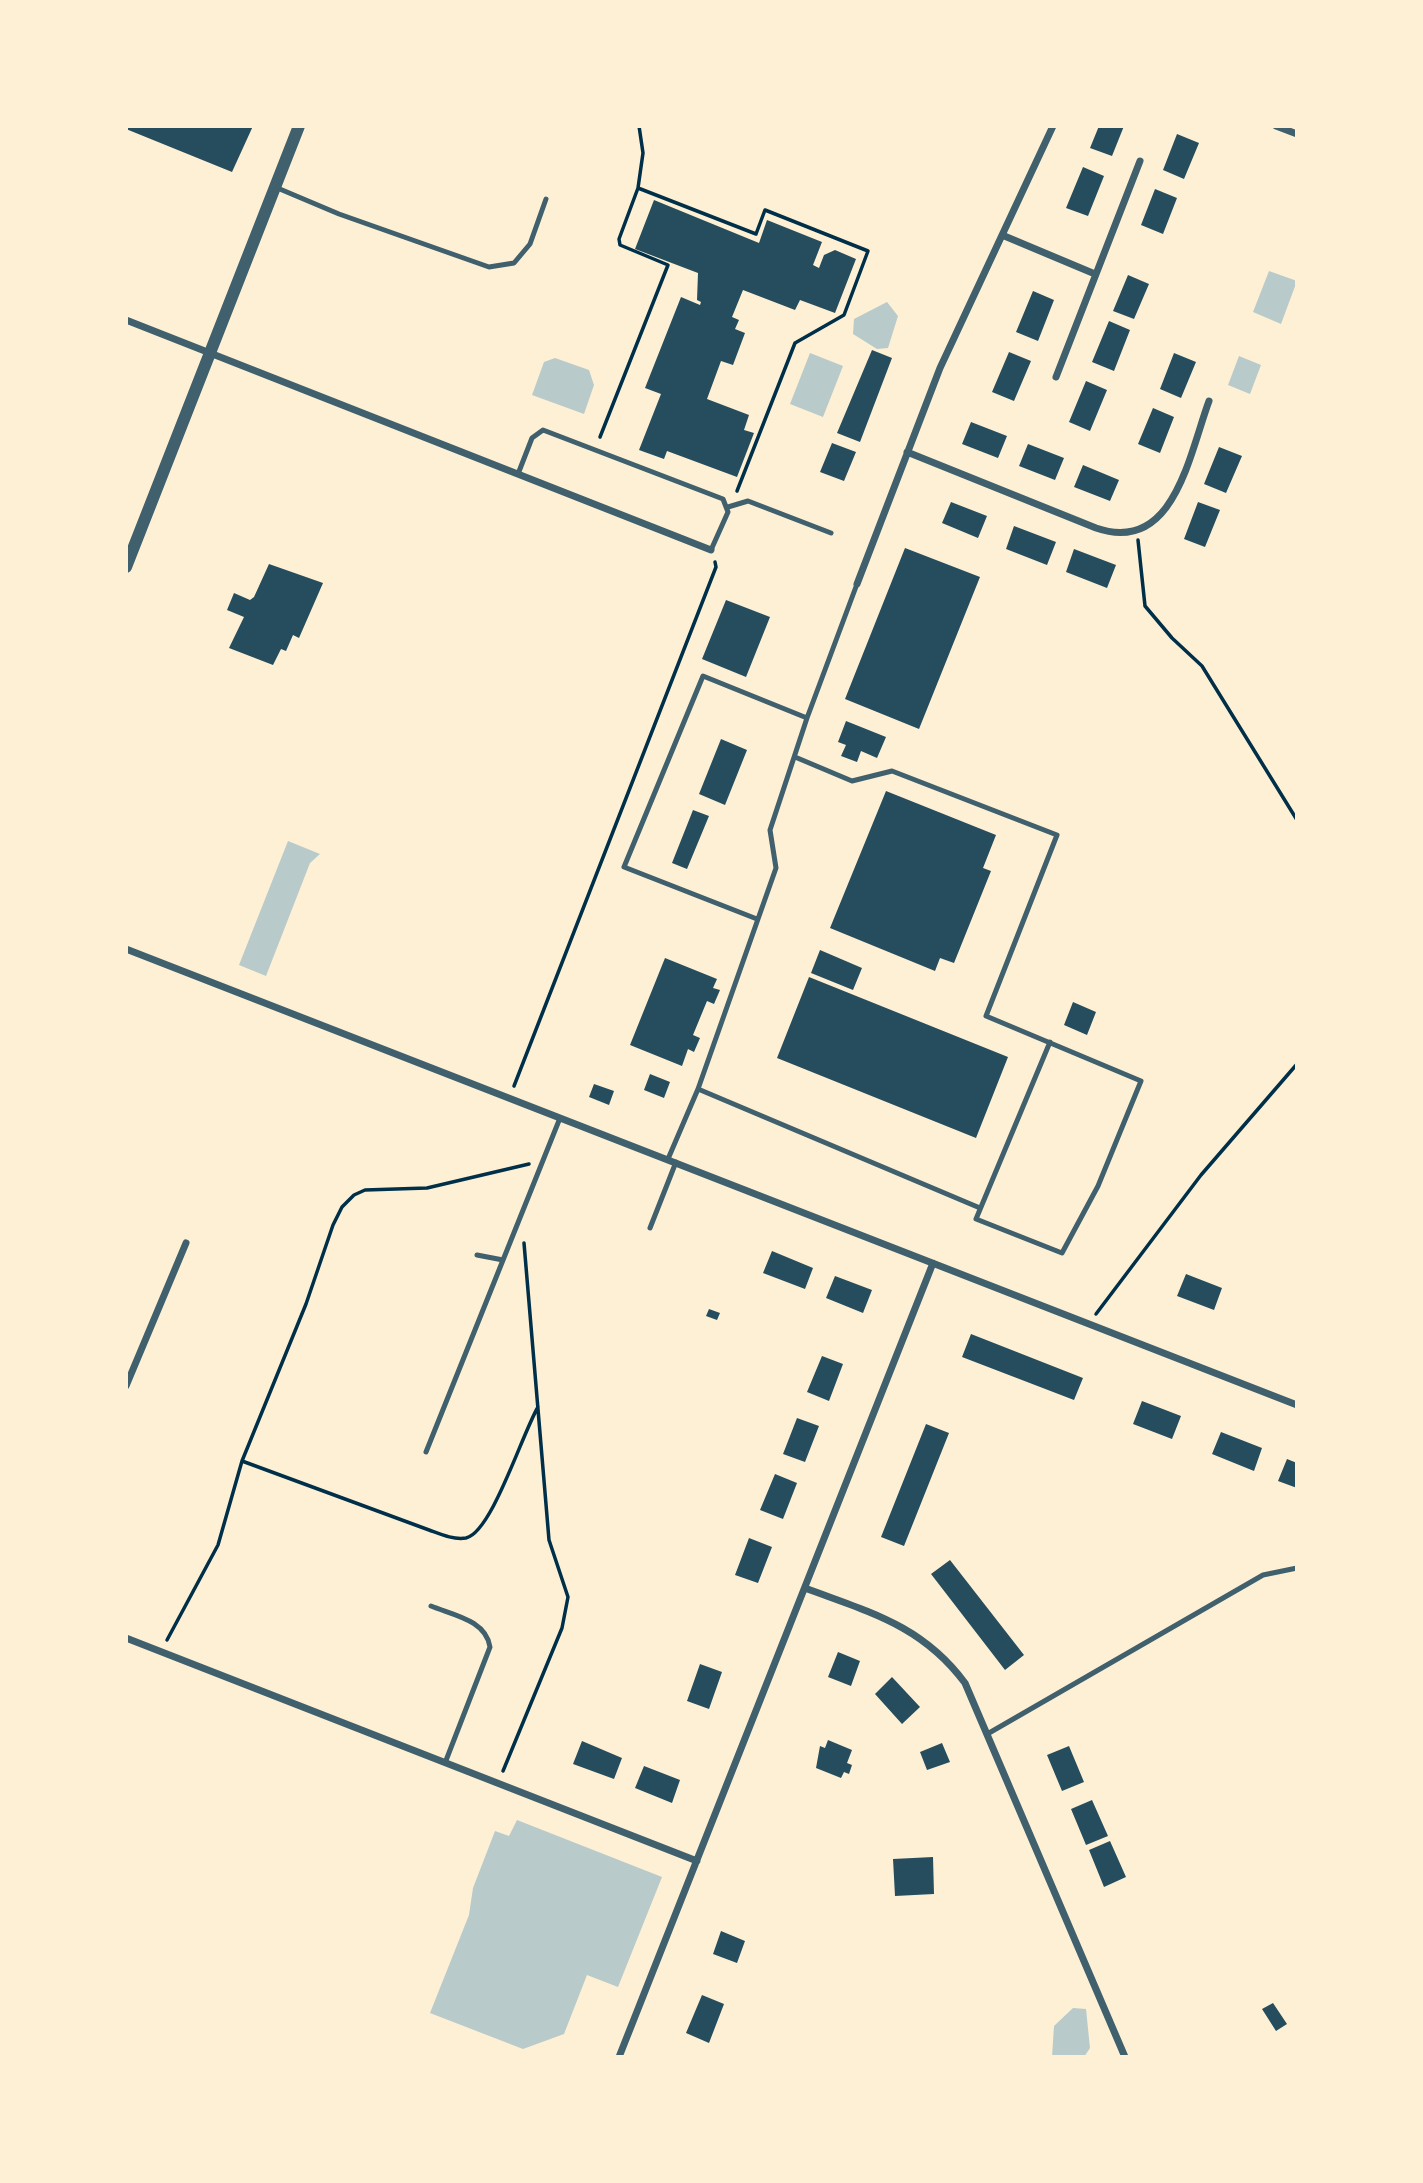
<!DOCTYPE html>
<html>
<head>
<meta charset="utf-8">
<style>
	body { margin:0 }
	#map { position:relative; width:1423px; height:2183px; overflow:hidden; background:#fdf0d5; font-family:"IBM Plex Serif",serif }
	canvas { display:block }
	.frame { position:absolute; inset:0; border:128px solid #fdf0d5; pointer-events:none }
</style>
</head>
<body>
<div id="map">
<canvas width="1423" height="2183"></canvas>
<div class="frame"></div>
</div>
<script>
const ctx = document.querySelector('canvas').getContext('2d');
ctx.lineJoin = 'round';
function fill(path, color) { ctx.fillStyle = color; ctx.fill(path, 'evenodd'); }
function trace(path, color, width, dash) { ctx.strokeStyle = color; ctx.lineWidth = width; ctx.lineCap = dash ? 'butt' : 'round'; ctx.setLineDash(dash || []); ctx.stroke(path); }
const green = new Path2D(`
	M 1269,271 L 1297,281 L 1281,324 L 1253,312 Z
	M 887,302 L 898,316 L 888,348 L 877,349 L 853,334 L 854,319 Z
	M 810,353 L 843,366 L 823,417 L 790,404 Z
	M 1239,356 L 1261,365 L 1250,394 L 1228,385 Z
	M 555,358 L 589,370 L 594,385 L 584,414 L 532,395 L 544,362 Z
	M 288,841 L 320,854 L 310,863 L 266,976 L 239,965 Z
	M 517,1820 L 662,1877 L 618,1987 L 587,1975 L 564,2034 L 523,2049 L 430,2013 L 469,1915 L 473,1888 L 495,1831 L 509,1836 Z
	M 1073,2008 L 1086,2009 L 1090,2048 L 1084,2057 L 1052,2057 L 1054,2026 Z`);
const building = new Path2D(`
	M 126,126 L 253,126 L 232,172 L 126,129 Z
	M 1099,126 L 1124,126 L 1112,156 L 1090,148 Z
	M 1177,134 L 1199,143 L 1184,179 L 1163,170 Z
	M 1083,167 L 1104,176 L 1088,216 L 1066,208 Z
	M 1155,189 L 1177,198 L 1163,234 L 1141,225 Z
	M 654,200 L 759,243 L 767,220 L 822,242 L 813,265 L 819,268 L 824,255 L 835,250 L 856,259 L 835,313 L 800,300 L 795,310 L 743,290 L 732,317 L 739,320 L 735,329 L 745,333 L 733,365 L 721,361 L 707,399 L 749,415 L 744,430 L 754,433 L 737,477 L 667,451 L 664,459 L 639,450 L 661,394 L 645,388 L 681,297 L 700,305 L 701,302 L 697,300 L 698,273 L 635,249 Z
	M 1128,275 L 1149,284 L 1134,319 L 1113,311 Z
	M 1033,291 L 1054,300 L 1038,341 L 1016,332 Z
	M 1109,321 L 1130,330 L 1114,371 L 1092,362 Z
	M 872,350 L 892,358 L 860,442 L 837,433 Z
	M 1009,352 L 1031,361 L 1014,401 L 992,392 Z
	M 1174,353 L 1196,362 L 1181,398 L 1160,389 Z
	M 1086,381 L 1107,390 L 1090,431 L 1069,422 Z
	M 1153,408 L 1174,417 L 1160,453 L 1138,444 Z
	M 971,422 L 1007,436 L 998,458 L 962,444 Z
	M 832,443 L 856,452 L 844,481 L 820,472 Z
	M 1028,444 L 1064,458 L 1055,480 L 1019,466 Z
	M 1219,447 L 1242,456 L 1226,493 L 1204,484 Z
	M 1083,465 L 1119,480 L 1110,501 L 1074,487 Z
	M 951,502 L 987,516 L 978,538 L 942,523 Z
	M 1198,502 L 1220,510 L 1205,547 L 1184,539 Z
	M 1014,526 L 1056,542 L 1047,565 L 1006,549 Z
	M 905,548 L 980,577 L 919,729 L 845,699 Z
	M 1074,549 L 1116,565 L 1107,588 L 1066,572 Z
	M 269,564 L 323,583 L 299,638 L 293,635 L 286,651 L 281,649 L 273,665 L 229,648 L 244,617 L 227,610 L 234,593 L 250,600 L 254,597 Z
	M 726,600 L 770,617 L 746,677 L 702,659 Z
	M 846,721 L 886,737 L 877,758 L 861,751 L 857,762 L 841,756 L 846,745 L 838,742 Z
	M 721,739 L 747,750 L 725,805 L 699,794 Z
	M 886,791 L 996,835 L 983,868 L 991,871 L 954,963 L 940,958 L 935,971 L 830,928 Z
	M 693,810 L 709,816 L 687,869 L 672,863 Z
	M 820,950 L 862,968 L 853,990 L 811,973 Z
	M 665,958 L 717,979 L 713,988 L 720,990 L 714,1004 L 707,1001 L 693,1035 L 700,1038 L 694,1052 L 688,1049 L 682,1066 L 630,1045 Z
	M 809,977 L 1008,1057 L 976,1138 L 777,1058 Z
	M 1073,1002 L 1096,1012 L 1087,1035 L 1064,1025 Z
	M 650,1074 L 670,1082 L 664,1098 L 644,1090 Z
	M 594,1084 L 614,1091 L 609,1105 L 589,1097 Z
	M 772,1251 L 813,1268 L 805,1289 L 763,1273 Z
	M 1186,1274 L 1222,1288 L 1214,1310 L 1177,1296 Z
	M 835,1276 L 872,1290 L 863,1313 L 826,1298 Z
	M 709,1309 L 720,1313 L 717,1320 L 706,1316 Z
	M 971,1334 L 1083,1378 L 1074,1400 L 962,1357 Z
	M 822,1356 L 843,1364 L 829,1401 L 807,1392 Z
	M 1142,1401 L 1181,1416 L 1172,1439 L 1133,1424 Z
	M 797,1418 L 819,1426 L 805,1462 L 783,1454 Z
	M 926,1424 L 949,1433 L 904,1546 L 881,1537 Z
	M 1221,1432 L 1262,1448 L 1254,1471 L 1212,1454 Z
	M 1287,1459 L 1297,1463 L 1297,1488 L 1278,1481 Z
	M 775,1474 L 797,1483 L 783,1519 L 760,1510 Z
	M 749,1538 L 772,1547 L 758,1583 L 735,1575 Z
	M 950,1560 L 1024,1655 L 1005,1670 L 931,1574 Z
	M 838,1652 L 860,1661 L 851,1686 L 828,1677 Z
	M 700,1664 L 722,1672 L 709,1709 L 687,1701 Z
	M 892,1677 L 920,1707 L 902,1724 L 875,1694 Z
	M 828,1740 L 852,1750 L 847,1763 L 852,1765 L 849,1774 L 844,1772 L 841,1778 L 816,1768 L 820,1746 L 825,1748 Z
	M 582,1741 L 622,1758 L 614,1779 L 573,1764 Z
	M 942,1743 L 950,1762 L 927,1770 L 920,1752 Z
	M 1069,1746 L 1084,1782 L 1062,1791 L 1047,1755 Z
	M 644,1766 L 680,1780 L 672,1803 L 635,1788 Z
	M 1092,1800 L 1108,1836 L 1086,1845 L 1071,1809 Z
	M 1110,1841 L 1126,1877 L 1104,1887 L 1089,1850 Z
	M 933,1857 L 934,1894 L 895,1896 L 893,1859 Z
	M 721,1931 L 745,1941 L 737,1963 L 713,1954 Z
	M 702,1995 L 724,2004 L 709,2043 L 686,2033 Z
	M 1273,2003 L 1287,2024 L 1276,2031 L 1262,2009 Z`);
const path = new Path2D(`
	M 638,188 L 643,153 L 639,126
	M 600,437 L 668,265 L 620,245 L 619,239 L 638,188 L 756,234 L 765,210 L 868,251 L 844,315 L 795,343 L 737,491
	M 1138,540 L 1145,606 L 1172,638 L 1202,666 L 1297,820
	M 514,1086 L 716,567 L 715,562
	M 1096,1314 L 1201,1175 L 1297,1064
	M 242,1461 L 429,1530 C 440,1534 453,1540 466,1538 C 492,1532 522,1434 538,1407
	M 167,1640 L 218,1545 L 242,1461 L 306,1304 L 333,1225 L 342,1207 L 354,1195 L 365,1190 L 427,1188 L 529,1164
	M 503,1771 L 562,1628 L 568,1597 L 549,1540 L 524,1243`);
const service = new Path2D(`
	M 275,187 L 339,214 L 489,267 L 514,263 L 530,244 L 546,199
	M 518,474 L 532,438 L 543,430 L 723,499 L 728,512 L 711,550
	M 728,507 L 748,501 L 831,533
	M 795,757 L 852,781 L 892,771 L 1057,835 L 986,1016 L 1141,1081 L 1098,1186 L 1062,1253 L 976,1219 L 1050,1042
	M 757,919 L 624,867 L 703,676 L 807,718
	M 698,1089 L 980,1208
	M 668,1159 L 698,1089 L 776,868 L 770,830 L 807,718 L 857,584
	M 650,1228 L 676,1162
	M 477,1255 L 503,1260
	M 426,1452 L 560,1118
	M 431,1606 C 453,1615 486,1620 490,1647 L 445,1763
	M 989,1733 L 1263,1575 L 1297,1568`);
const minor = new Path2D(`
	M 1276,126 L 1297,134
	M 1002,235 L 1095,274
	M 126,320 L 711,550
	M 1056,377 L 1140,161
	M 907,452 L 1096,528 C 1174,555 1189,455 1209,401
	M 857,584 L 940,368 L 1053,126
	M 126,949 L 1297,1405
	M 126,1386 L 186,1243
	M 805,1588 C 869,1612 922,1625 965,1683 L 1125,2057
	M 126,1638 L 697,1861
	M 619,2057 L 933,1263`);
const tertiary = new Path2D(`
	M 126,567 L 299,126`);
fill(green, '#b9caca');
fill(building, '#264d5e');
trace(path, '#003049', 3.5);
trace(service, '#3f606c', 5);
trace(minor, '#3f606c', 7);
trace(tertiary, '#3f606c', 12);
</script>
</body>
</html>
